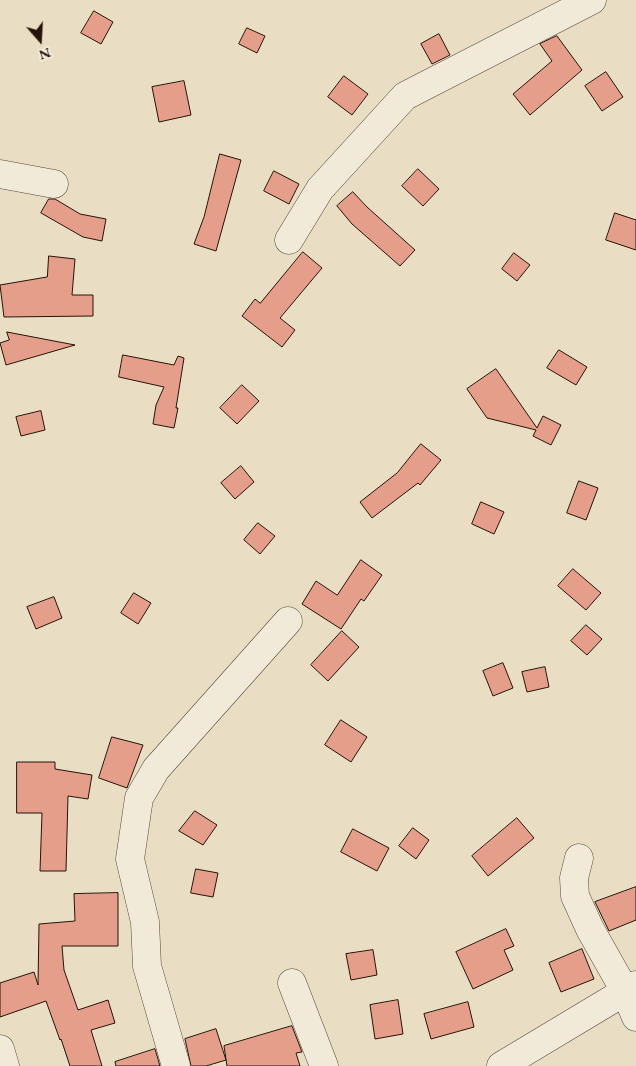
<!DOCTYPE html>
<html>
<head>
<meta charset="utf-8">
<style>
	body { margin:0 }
	#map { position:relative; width:636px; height:1066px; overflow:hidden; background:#e9dec4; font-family:"EB Garamond",serif }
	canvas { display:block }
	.north { position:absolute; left:15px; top:15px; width:50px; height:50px; -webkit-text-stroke:4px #f1ead9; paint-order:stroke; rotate:161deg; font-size:14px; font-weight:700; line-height:20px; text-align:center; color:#261309 }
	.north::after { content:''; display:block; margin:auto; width:18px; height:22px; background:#261309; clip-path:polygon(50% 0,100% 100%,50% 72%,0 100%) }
</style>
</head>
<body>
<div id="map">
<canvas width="636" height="1066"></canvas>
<div class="north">N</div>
</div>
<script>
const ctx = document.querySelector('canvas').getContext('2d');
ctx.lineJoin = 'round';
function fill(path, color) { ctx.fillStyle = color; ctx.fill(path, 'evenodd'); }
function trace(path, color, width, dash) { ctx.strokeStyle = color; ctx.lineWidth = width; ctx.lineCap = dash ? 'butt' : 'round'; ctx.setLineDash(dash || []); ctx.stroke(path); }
const building = new Path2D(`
	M 94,11 L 113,22 L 101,44 L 81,33 Z
	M 247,28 L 265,36 L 257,53 L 239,44 Z
	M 439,34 L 450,55 L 432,64 L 421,44 Z
	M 557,36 L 582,70 L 530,115 L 513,94 L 552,61 L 540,44 Z
	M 606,72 L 623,97 L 602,111 L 585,86 Z
	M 344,76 L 368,94 L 352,115 L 328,97 Z
	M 184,81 L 191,115 L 159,122 L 152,87 Z
	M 220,154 L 241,160 L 216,251 L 194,244 L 204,217 Z
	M 418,169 L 439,189 L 423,206 L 402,186 Z
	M 274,171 L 299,184 L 289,204 L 264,191 Z
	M 353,192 L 367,207 L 415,250 L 400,266 L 352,224 L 337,206 Z
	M 49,199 L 55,199 L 80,214 L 106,219 L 102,241 L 83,237 L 41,213 Z
	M 615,213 L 636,220 L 636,250 L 606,240 Z
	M 303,252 L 322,268 L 280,318 L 295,330 L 282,347 L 242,316 L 255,299 L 260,303 Z
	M 514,253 L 530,265 L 517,281 L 502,269 Z
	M 49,256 L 75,259 L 72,295 L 93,295 L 93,316 L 4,317 L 0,285 L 47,277 Z
	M 7,332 L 75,345 L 6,365 L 0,343 L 9,340 Z
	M 559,350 L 587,367 L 576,385 L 547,368 Z
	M 123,355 L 174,365 L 178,356 L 184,358 L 176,408 L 178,408 L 174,428 L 153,424 L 156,405 L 164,387 L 119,377 Z
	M 496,369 L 537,428 L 543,416 L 561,425 L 551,445 L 533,436 L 536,430 L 487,418 L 467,389 Z
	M 242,385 L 259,401 L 237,424 L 220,408 Z
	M 41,411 L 45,430 L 21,436 L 16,417 Z
	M 421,444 L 441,460 L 420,485 L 418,483 L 372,518 L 360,502 L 397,473 Z
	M 241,466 L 254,482 L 235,499 L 221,483 Z
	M 579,481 L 598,488 L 586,520 L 567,513 Z
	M 481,502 L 504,512 L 494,534 L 472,524 Z
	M 258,523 L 275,536 L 260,554 L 244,540 Z
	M 361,560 L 382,575 L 364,601 L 361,599 L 341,629 L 302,604 L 316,581 L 337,595 Z
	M 573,569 L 601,593 L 586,610 L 558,586 Z
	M 134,593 L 151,603 L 138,624 L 121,613 Z
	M 54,597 L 62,618 L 36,629 L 27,607 Z
	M 586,625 L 602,639 L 587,655 L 571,641 Z
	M 342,631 L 359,647 L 328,681 L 311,665 Z
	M 503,663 L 513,688 L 493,696 L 483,671 Z
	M 545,667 L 549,687 L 527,692 L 522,672 Z
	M 341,720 L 367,737 L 351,762 L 325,745 Z
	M 112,737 L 143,745 L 127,788 L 99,778 Z
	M 17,762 L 55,762 L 55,769 L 92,775 L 88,799 L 68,796 L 66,871 L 40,871 L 42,813 L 17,813 Z
	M 195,811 L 217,825 L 203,845 L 179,831 Z
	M 517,818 L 534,838 L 488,876 L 472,856 Z
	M 413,828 L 429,840 L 416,859 L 399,846 Z
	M 353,829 L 389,848 L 377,871 L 341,852 Z
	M 196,869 L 218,873 L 213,897 L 191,893 Z
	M 636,887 L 636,920 L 609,931 L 595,902 Z
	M 118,893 L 118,946 L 62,946 L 64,970 L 78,1010 L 108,1000 L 115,1023 L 91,1030 L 102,1066 L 70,1066 L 61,1039 L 60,1040 L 46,1001 L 0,1017 L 0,983 L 34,972 L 38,985 L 39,924 L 75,921 L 74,894 Z
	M 506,929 L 514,946 L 504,950 L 513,970 L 473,989 L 456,952 Z
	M 582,949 L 594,979 L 561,992 L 549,963 Z
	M 373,950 L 377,975 L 351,980 L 346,954 Z
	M 398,1000 L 403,1034 L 375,1039 L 370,1005 Z
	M 468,1002 L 474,1027 L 431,1039 L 424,1014 Z
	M 292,1026 L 302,1052 L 296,1053 L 300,1066 L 227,1066 L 224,1046 Z
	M 216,1029 L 226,1060 L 206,1066 L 191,1066 L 185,1039 Z
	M 155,1049 L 160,1066 L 116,1066 L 115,1062 Z`);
const minor = new Path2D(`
	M 0,174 L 54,184
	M 289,240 L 320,189 L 405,96 L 592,0
	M 579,858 L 574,878 L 575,896 L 590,929 L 625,991 L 636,1017
	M 292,983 L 324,1066
	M 0,1049 L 5,1066
	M 176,1066 L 147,966 L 145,922 L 130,859 L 139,798 L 156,769 L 288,621
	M 501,1066 L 636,985`);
fill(building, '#e59e89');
trace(building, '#261309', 1);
trace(minor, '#574638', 29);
trace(minor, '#f1ead9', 28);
</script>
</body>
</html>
